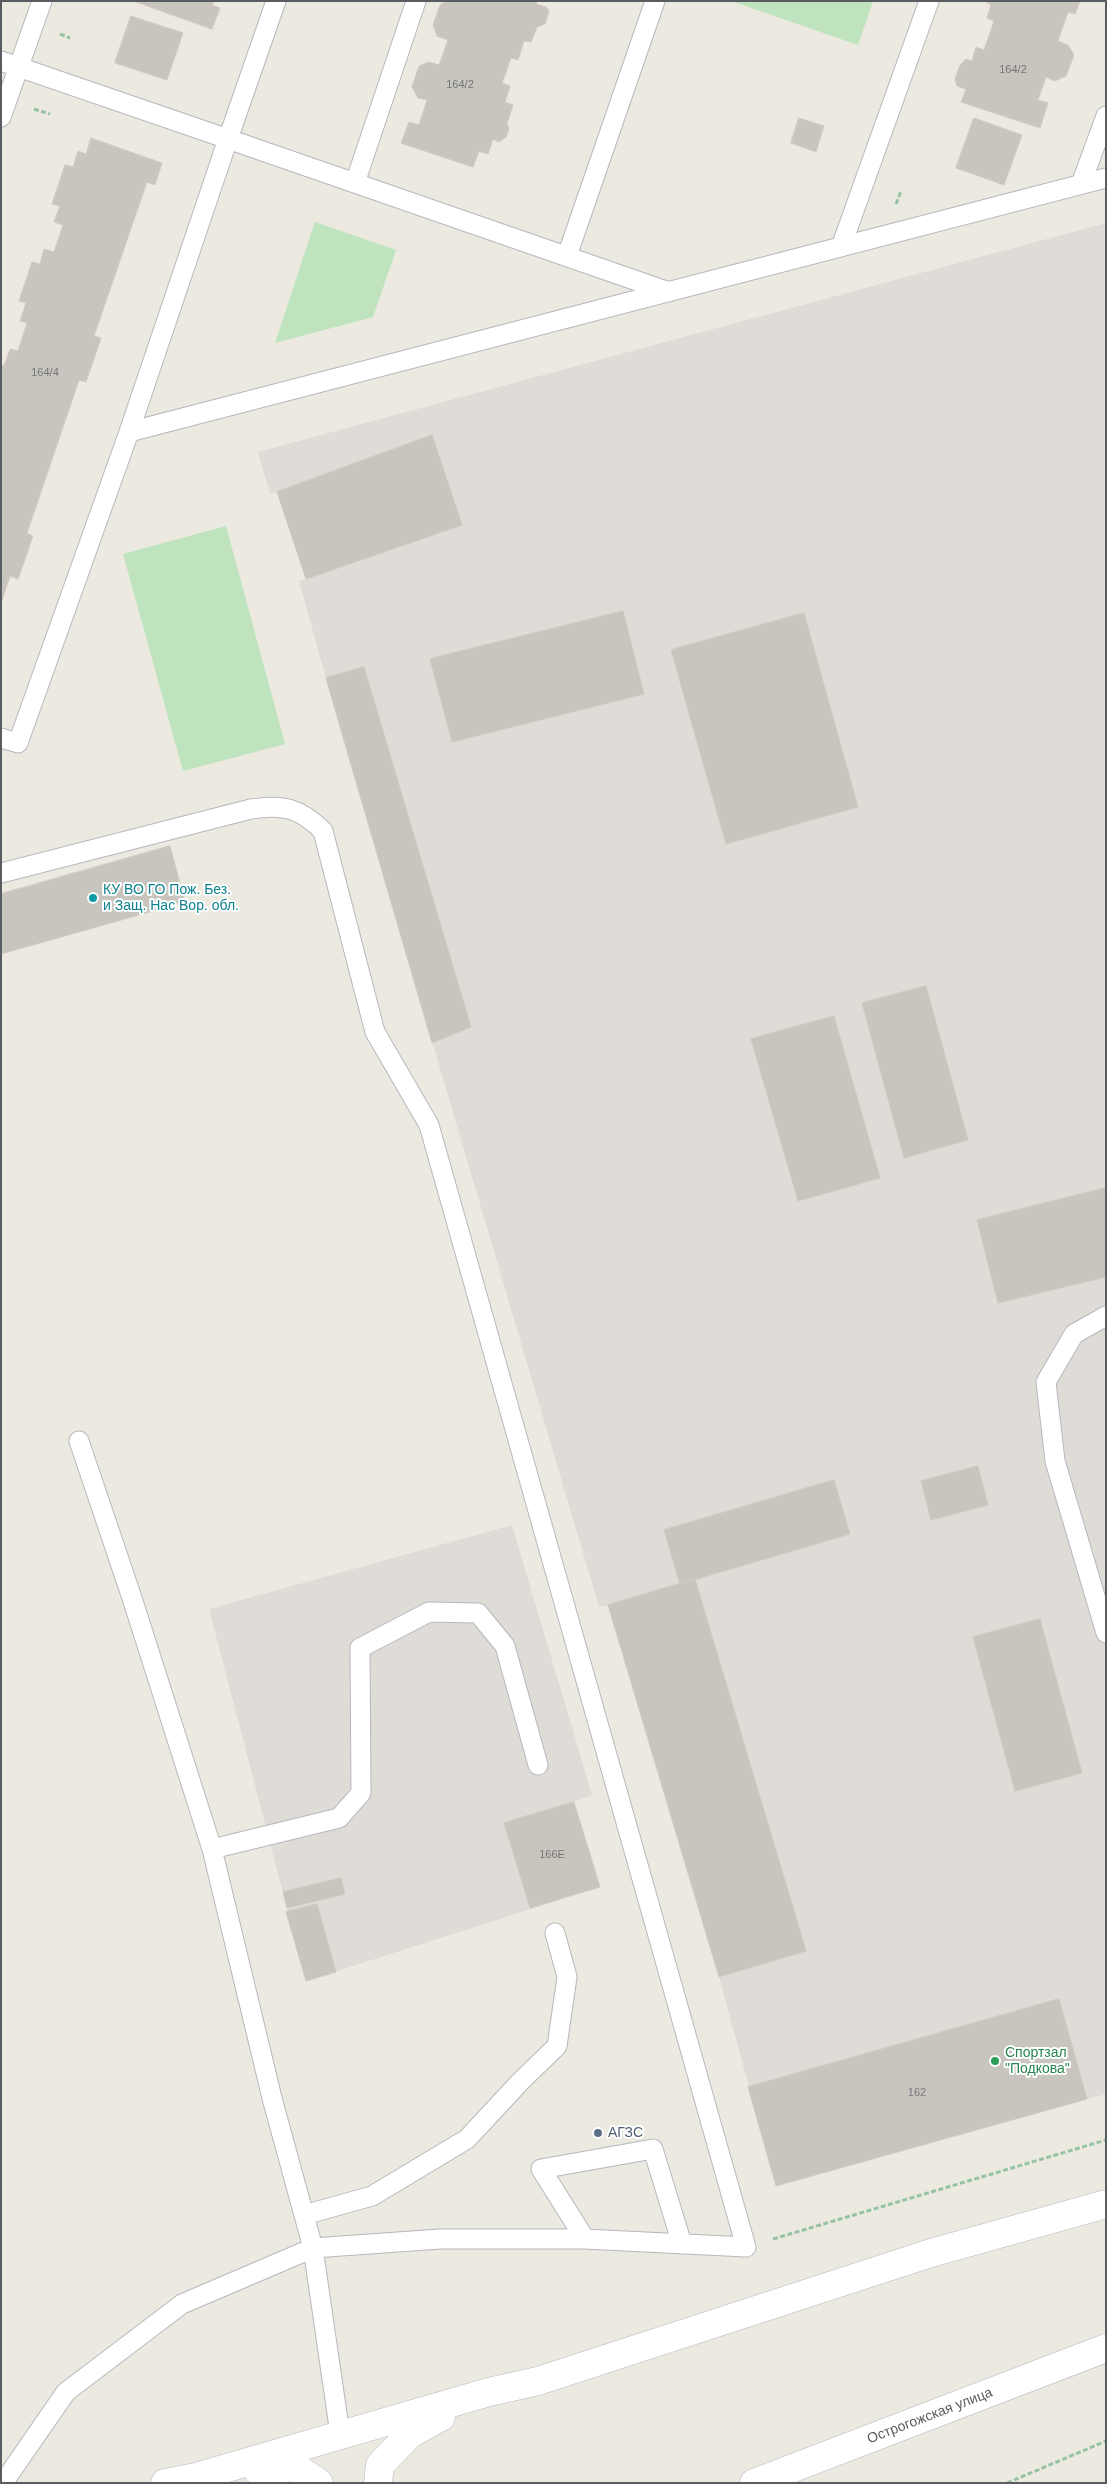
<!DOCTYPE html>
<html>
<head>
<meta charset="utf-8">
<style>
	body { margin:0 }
	#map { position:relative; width:1107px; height:2484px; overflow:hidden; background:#ebe9e0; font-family:Helvetica,sans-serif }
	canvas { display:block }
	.frame { position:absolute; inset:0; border:2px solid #595c61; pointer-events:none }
</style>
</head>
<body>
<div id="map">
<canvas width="1107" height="2484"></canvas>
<div class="frame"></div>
</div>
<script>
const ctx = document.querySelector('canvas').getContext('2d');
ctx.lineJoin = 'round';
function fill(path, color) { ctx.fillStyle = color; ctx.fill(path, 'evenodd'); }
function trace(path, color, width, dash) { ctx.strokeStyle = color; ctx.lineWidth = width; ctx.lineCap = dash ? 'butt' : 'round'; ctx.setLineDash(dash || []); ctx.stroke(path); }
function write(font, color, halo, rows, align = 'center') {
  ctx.font = font + ' Helvetica,sans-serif'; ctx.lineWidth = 4; ctx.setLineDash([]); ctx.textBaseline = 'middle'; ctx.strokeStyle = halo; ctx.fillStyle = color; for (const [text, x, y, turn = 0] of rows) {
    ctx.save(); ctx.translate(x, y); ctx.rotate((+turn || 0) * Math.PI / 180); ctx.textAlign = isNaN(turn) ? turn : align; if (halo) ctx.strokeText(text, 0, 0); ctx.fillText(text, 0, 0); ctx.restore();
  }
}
const industrial = new Path2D(`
	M 1106,223 L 1106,2094 L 776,2186 L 719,1977 L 609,1605 L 599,1607 L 343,740 L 299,581 L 306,578 L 277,492 L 270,494 L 258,452 Z
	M 512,1525 L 592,1795 L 574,1802 L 600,1887 L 306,1981 L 209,1609 Z`);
const green = new Path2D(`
	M 731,1 L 873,1 L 858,45 Z
	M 315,222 L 396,250 L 373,317 L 275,343 Z
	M 226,526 L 285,744 L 183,771 L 123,554 Z`);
const building = new Path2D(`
	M 134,1 L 214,1 L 212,5 L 220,8 L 212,29 Z
	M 447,1 L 537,1 L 536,4 L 546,7 L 549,11 L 545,24 L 537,27 L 531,42 L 524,41 L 518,60 L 511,58 L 502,83 L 510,86 L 505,102 L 513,105 L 507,123 L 509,129 L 506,137 L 499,142 L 493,139 L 488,154 L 479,151 L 473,167 L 401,143 L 409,122 L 419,125 L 427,100 L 418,98 L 412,87 L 419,66 L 429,62 L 439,65 L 448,40 L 437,36 L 433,25 L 440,5 Z
	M 985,1 L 1080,1 L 1075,14 L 1068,12 L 1058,41 L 1068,45 L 1074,55 L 1066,76 L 1055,81 L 1046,77 L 1038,100 L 1048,103 L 1040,128 L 961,102 L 966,89 L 957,86 L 955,79 L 960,65 L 966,59 L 972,61 L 976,47 L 984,50 L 994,21 L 987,18 L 991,5 Z
	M 131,16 L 183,33 L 167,80 L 115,63 Z
	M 799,118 L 824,126 L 816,152 L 791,143 Z
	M 974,118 L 1022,135 L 1004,185 L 956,168 Z
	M 91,138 L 162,163 L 155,185 L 147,182 L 94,336 L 101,338 L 86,382 L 79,380 L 27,533 L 33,536 L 18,579 L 10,576 L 1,603 L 1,365 L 4,366 L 10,349 L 18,351 L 27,323 L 20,321 L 26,303 L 19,301 L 32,262 L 40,264 L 44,249 L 54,252 L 63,225 L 54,222 L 60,206 L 52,204 L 65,165 L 73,167 L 78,151 L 86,154 Z
	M 432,435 L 462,525 L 306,579 L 277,492 Z
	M 623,611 L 644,694 L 452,742 L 430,659 Z
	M 804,613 L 858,807 L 726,844 L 671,650 Z
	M 364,667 L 471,1027 L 432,1043 L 326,678 Z
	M 170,846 L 185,902 L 1,954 L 1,894 Z
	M 926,986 L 968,1140 L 904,1158 L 862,1003 Z
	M 834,1016 L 880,1178 L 798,1201 L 751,1039 Z
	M 1106,1188 L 1106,1277 L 998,1303 L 977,1220 Z
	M 978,1466 L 988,1505 L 931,1520 L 921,1481 Z
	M 834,1480 L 850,1534 L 680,1584 L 664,1530 Z
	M 695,1579 L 806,1951 L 719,1977 L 608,1605 Z
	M 1040,1619 L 1082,1773 L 1015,1791 L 973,1637 Z
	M 574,1802 L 600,1887 L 530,1908 L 504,1823 Z
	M 341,1878 L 345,1894 L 287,1908 L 283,1892 Z
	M 317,1904 L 336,1972 L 306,1981 L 286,1912 Z
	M 1059,1999 L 1087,2099 L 776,2186 L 748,2087 Z`);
const path = new Path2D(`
	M 60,34 L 70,38
	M 34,109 L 50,114
	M 896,204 L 901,191
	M 773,2239 L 1106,2140
	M 1007,2483 L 1106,2441`);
const lane = new Path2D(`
	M 1,61 L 228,139 L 276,1
	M 1,117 L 42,1
	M 355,183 L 416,1
	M 1081,184 L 1106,116
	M 841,247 L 929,1
	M 567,256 L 655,1
	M 129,432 L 1106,178
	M 1,738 L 18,743 L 129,432 L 228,139 L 669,292
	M 1,873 L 251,809 C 283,804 300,808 323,831 L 375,1032 L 429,1125 L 746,2247 L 585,2239 L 440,2239 L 313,2248 L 340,2434
	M 1106,1316 L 1074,1334 L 1046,1382 L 1055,1461 L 1106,1633
	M 212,1849 L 339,1818 L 361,1793 L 360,1648 L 429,1612 L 478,1613 L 505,1646 L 538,1765
	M 304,2215 L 372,2196 L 467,2139 L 520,2082 L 557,2046 L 567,1977 L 555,1933
	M 585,2239 L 541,2169 L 653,2149 L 682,2244
	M 3,2483 L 66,2392 L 182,2304 L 313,2248 L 273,2102 L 212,1849 L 132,1598 L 79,1441`);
const secondary = new Path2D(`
	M 258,2471 L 295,2467 L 319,2483
	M 165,2483 L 196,2477 L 489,2392 L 538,2381 L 931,2253 L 1106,2204
	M 378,2483 L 380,2465 L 410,2434 L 441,2417
	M 754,2483 L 1106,2348`);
const markers = [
	[93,898,5,"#0f9aa8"],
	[995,2061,5,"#2e9e5b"],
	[598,2133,5,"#5c6f8a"]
];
const numberNames = [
	["164/2",1013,70],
	["164/2",460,85],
	["164/4",45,373],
	["166Е",552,1855],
	["162",917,2093]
];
const cultureNames = [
	["КУ ВО ГО Пож. Без.",103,890],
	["и Защ. Нас Вор. обл.",103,906]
];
const leisureNames = [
	["Спортзал",1005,2053],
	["\"Подкова\"",1005,2069]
];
const serviceNames = [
	["АГЗС",608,2133]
];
const streetNames = [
	["Острогожская улица",930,2416,-21]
];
fill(industrial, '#dfdcd8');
fill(green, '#bee3bd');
fill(building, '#c8c5bf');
trace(building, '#d0cabf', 1);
trace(lane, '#b6b8bd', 21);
trace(secondary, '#b6b9bf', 29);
trace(path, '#96c3a2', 3, [5, 2.5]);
trace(lane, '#fff', 19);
trace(secondary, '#fff', 28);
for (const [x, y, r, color] of markers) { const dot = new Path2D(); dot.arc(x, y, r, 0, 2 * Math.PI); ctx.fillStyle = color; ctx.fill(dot); trace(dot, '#fff', 2); }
write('11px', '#757678', null, numberNames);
write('14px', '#0d838f', '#fff', cultureNames, 'left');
write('14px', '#27864d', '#fff', leisureNames, 'left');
write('14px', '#4e5e75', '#fff', serviceNames, 'left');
write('14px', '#595c61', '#fff', streetNames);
</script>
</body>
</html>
